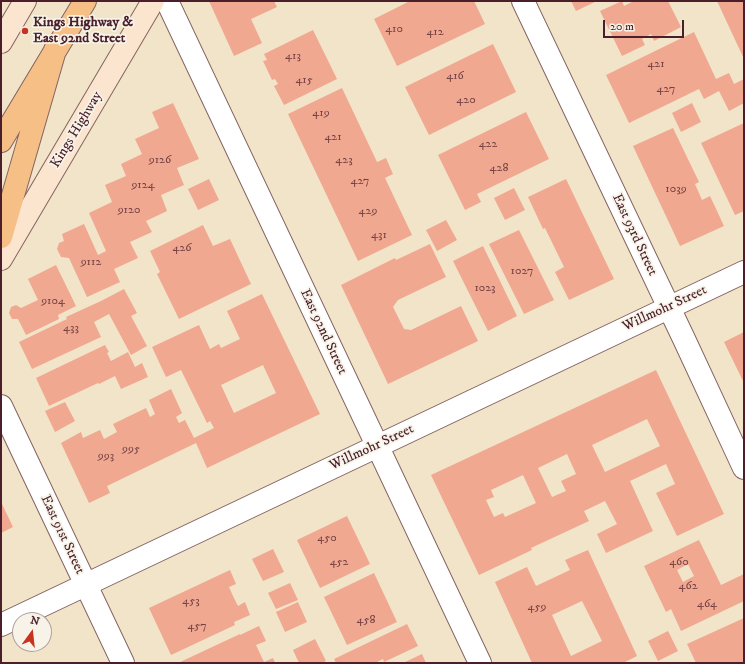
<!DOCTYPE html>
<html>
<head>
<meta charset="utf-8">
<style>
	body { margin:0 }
	#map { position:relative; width:745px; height:664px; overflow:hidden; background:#f1e4c8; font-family:"IM FELL DW Pica",serif }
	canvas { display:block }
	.frame { position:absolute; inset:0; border:2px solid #4a1f2b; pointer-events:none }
	.north { position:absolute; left:12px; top:612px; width:40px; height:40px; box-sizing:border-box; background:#f7f3e8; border:1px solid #b29e9c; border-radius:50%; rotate:15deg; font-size:11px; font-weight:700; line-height:16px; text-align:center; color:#4a1f2b }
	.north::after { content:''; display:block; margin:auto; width:14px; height:18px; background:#c8321e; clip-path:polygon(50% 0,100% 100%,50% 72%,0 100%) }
	.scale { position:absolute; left:603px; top:20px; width:81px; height:18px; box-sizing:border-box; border:2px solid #4a1f2b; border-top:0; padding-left:5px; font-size:12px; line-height:14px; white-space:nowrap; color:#4a1f2b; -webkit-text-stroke:3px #f7f3e8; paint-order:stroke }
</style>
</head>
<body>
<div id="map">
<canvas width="745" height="664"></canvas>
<div class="frame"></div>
<div class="north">N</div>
<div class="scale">20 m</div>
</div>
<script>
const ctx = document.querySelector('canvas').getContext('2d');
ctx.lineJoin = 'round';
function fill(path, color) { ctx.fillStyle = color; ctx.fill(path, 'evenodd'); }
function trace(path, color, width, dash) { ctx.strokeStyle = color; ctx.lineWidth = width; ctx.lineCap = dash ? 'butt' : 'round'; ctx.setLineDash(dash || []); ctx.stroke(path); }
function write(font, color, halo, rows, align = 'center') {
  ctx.font = font + ' "IM FELL DW Pica",serif'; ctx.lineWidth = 3.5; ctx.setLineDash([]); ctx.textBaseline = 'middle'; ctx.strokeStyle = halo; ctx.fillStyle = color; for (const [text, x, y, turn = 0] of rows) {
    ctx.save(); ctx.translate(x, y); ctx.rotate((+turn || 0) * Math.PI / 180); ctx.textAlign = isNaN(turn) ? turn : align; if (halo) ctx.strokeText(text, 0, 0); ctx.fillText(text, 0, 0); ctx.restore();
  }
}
const building = new Path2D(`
	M 209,1 L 274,1 L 277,7 L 251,19 L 262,43 L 234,56 Z
	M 410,1 L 474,1 L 485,24 L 397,66 L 374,19 Z
	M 571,1 L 597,1 L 576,11 Z
	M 622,1 L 624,6 L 634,1 L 668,1 L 681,27 L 654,41 L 651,34 L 642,39 L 645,45 L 622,56 L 600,11 Z
	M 717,1 L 744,1 L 744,59 Z
	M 313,30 L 337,79 L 284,105 L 274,86 L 278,84 L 275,79 L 272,80 L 263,61 L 267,60 L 264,54 Z
	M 694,32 L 716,79 L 729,73 L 734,84 L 744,79 L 744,103 L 729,111 L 719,91 L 704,99 L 699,89 L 629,123 L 606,75 Z
	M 493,44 L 516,92 L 429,135 L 405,87 Z
	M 342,88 L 377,162 L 386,158 L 393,174 L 385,178 L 412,235 L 358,261 L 288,114 Z
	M 173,103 L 199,159 L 177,168 L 184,185 L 161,195 L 167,211 L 146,221 L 152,232 L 130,242 L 138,258 L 114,269 L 120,282 L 87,297 L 69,258 L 61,257 L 57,249 L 59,243 L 64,241 L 62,234 L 84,224 L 98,255 L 106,251 L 89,213 L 112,202 L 105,185 L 126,176 L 121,164 L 142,154 L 135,139 L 159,128 L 152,112 Z
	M 692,103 L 701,122 L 681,132 L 672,113 Z
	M 526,112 L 549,159 L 477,194 L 481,202 L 465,210 L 438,155 Z
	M 744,123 L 744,211 L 735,215 L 701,143 Z
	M 673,128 L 699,182 L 695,184 L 702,200 L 710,196 L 724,226 L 680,246 L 633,146 Z
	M 209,179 L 219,200 L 198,210 L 188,189 Z
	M 566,179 L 614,279 L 569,300 L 555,272 L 564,267 L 545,228 L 543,229 L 528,197 Z
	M 514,188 L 525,210 L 505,220 L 494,198 Z
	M 446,220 L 457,240 L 437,251 L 426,230 Z
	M 203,225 L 213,246 L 230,239 L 251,284 L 179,319 L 157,274 L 160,272 L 150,251 Z
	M 519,230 L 554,300 L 524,314 L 489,244 Z
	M 430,244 L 446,277 L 398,300 L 393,307 L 404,329 L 411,330 L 461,306 L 478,341 L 388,384 L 341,285 L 395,258 L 396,260 Z
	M 483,246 L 517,316 L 488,331 L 453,261 Z
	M 56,265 L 76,306 L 58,315 L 59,319 L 26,335 L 18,319 L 12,319 L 9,313 L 11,307 L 16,305 L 21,308 L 38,300 L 28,279 Z
	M 124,289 L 137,313 L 131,316 L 147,346 L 131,355 L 109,314 L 94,322 L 101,337 L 32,369 L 19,342 L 67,319 L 66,317 L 101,301 Z
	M 262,294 L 320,414 L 207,468 L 196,443 L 107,486 L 110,493 L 89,503 L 61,443 L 81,432 L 83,438 L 100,430 L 104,439 L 117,432 L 113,424 L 146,408 L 150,417 L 155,414 L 149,400 L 171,389 L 182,413 L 176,417 L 179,423 L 185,420 L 194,438 L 214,428 L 210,421 L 207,423 L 181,370 L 166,377 L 152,347 L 199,325 L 210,349 L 219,344 L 221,348 L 240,339 L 227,311 ZM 263,365 L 276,393 L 234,413 L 221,385 Z
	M 744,332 L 744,383 L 724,342 Z
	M 105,345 L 109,352 L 107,353 L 111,361 L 128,352 L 135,367 L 142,363 L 148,377 L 121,389 L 115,376 L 99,384 L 98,383 L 49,406 L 36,378 Z
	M 656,370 L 724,514 L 677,536 L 656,493 L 675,484 L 666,464 L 630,481 L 653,531 L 606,553 L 597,534 L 617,524 L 605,501 L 584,511 L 589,521 L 531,548 L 532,550 L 479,575 L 431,475 ZM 647,419 L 660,446 L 605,472 L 592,445 ZM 567,454 L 576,474 L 561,481 L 566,491 L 552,497 L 538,468 ZM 523,475 L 536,503 L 505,517 L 503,513 L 494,517 L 486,500 L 494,497 L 491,490 Z
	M 65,402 L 75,421 L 55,432 L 45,411 Z
	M 1,502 L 13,527 L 1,533 Z
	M 347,516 L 370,564 L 320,588 L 297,540 Z
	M 699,540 L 721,585 L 744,574 L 744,601 L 681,631 L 671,609 L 666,612 L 644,566 ZM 688,564 L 694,576 L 683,582 L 677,570 Z
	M 273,549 L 284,572 L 263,581 L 252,559 Z
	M 588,550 L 637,656 L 623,663 L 532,663 L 495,582 L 527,567 L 536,586 L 570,570 L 565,560 ZM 582,601 L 602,641 L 571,656 L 552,615 Z
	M 230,570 L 236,584 L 229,587 L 233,596 L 238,606 L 245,602 L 250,615 L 234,622 L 235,625 L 171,655 L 149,608 Z
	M 374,573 L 397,622 L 347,645 L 324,597 Z
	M 290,583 L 298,600 L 276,609 L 268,593 Z
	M 298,602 L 307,622 L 285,632 L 276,612 Z
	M 744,618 L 744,663 L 696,663 L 687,644 Z
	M 407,624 L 418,646 L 384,662 L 383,659 L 375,663 L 336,663 L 334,659 Z
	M 259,626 L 266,641 L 256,645 L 264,662 L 273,658 L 275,663 L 178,663 L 240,634 L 240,635 Z
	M 668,631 L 678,651 L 658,661 L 648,641 Z
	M 315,639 L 326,661 L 321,663 L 299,663 L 293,650 Z
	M 422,654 L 426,663 L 403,663 Z`);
const street = new Path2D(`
	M 167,1 L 480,663
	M 523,1 L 684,339 L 744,468
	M 1,406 L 123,663
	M 1,625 L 744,272`);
const secondary = new Path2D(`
	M 1,42 L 25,1
	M 1,259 L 153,1`);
const primary = new Path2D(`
	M 1,141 L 85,1
	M 1,237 L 55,50`);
const markers = [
	[25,31,4,"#c8321e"]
];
const numberNames = [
	["410",394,30],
	["412",435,33],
	["413",293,57],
	["421",656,65],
	["416",455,77],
	["415",304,81],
	["427",666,90],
	["420",466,101],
	["419",321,114],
	["421",333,138],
	["422",488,145],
	["9126",160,161],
	["423",344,161],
	["428",499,169],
	["427",360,182],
	["9124",143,186],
	["1039",676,190],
	["9120",129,211],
	["429",368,212],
	["431",379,236],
	["426",182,249],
	["9112",91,263],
	["1027",522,272],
	["1023",485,289],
	["9104",53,302],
	["433",71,329],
	["995",131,450],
	["993",106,457],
	["450",327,539],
	["452",339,563],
	["460",679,563],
	["462",688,587],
	["453",191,602],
	["464",707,605],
	["459",537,608],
	["458",366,621],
	["457",197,627]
];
const poiNames = [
	["Kings Highway &",33,23],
	["East 92nd Street",33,39]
];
const streetNames = [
	["Kings Highway",77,130,-59],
	["East 93rd Street",634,235,65],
	["Willmohr Street",665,309,-25],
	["East 92nd Street",323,332,65],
	["Willmohr Street",372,448,-25],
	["East 91st Street",62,535,65]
];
fill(building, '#f1a890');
trace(street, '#846462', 24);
trace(secondary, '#846462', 24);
trace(primary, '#846462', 24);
trace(street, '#fff', 22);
trace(secondary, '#fbe5cf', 22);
trace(primary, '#f5bf86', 22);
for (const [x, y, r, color] of markers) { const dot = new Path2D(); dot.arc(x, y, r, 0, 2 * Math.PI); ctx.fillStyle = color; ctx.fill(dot); trace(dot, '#f7f3e8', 1.5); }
write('12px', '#744144', null, numberNames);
write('bold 14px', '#4a1f2b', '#f7f3e8', poiNames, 'left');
write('14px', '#4a1f2b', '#f7f3e8', streetNames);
</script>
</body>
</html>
